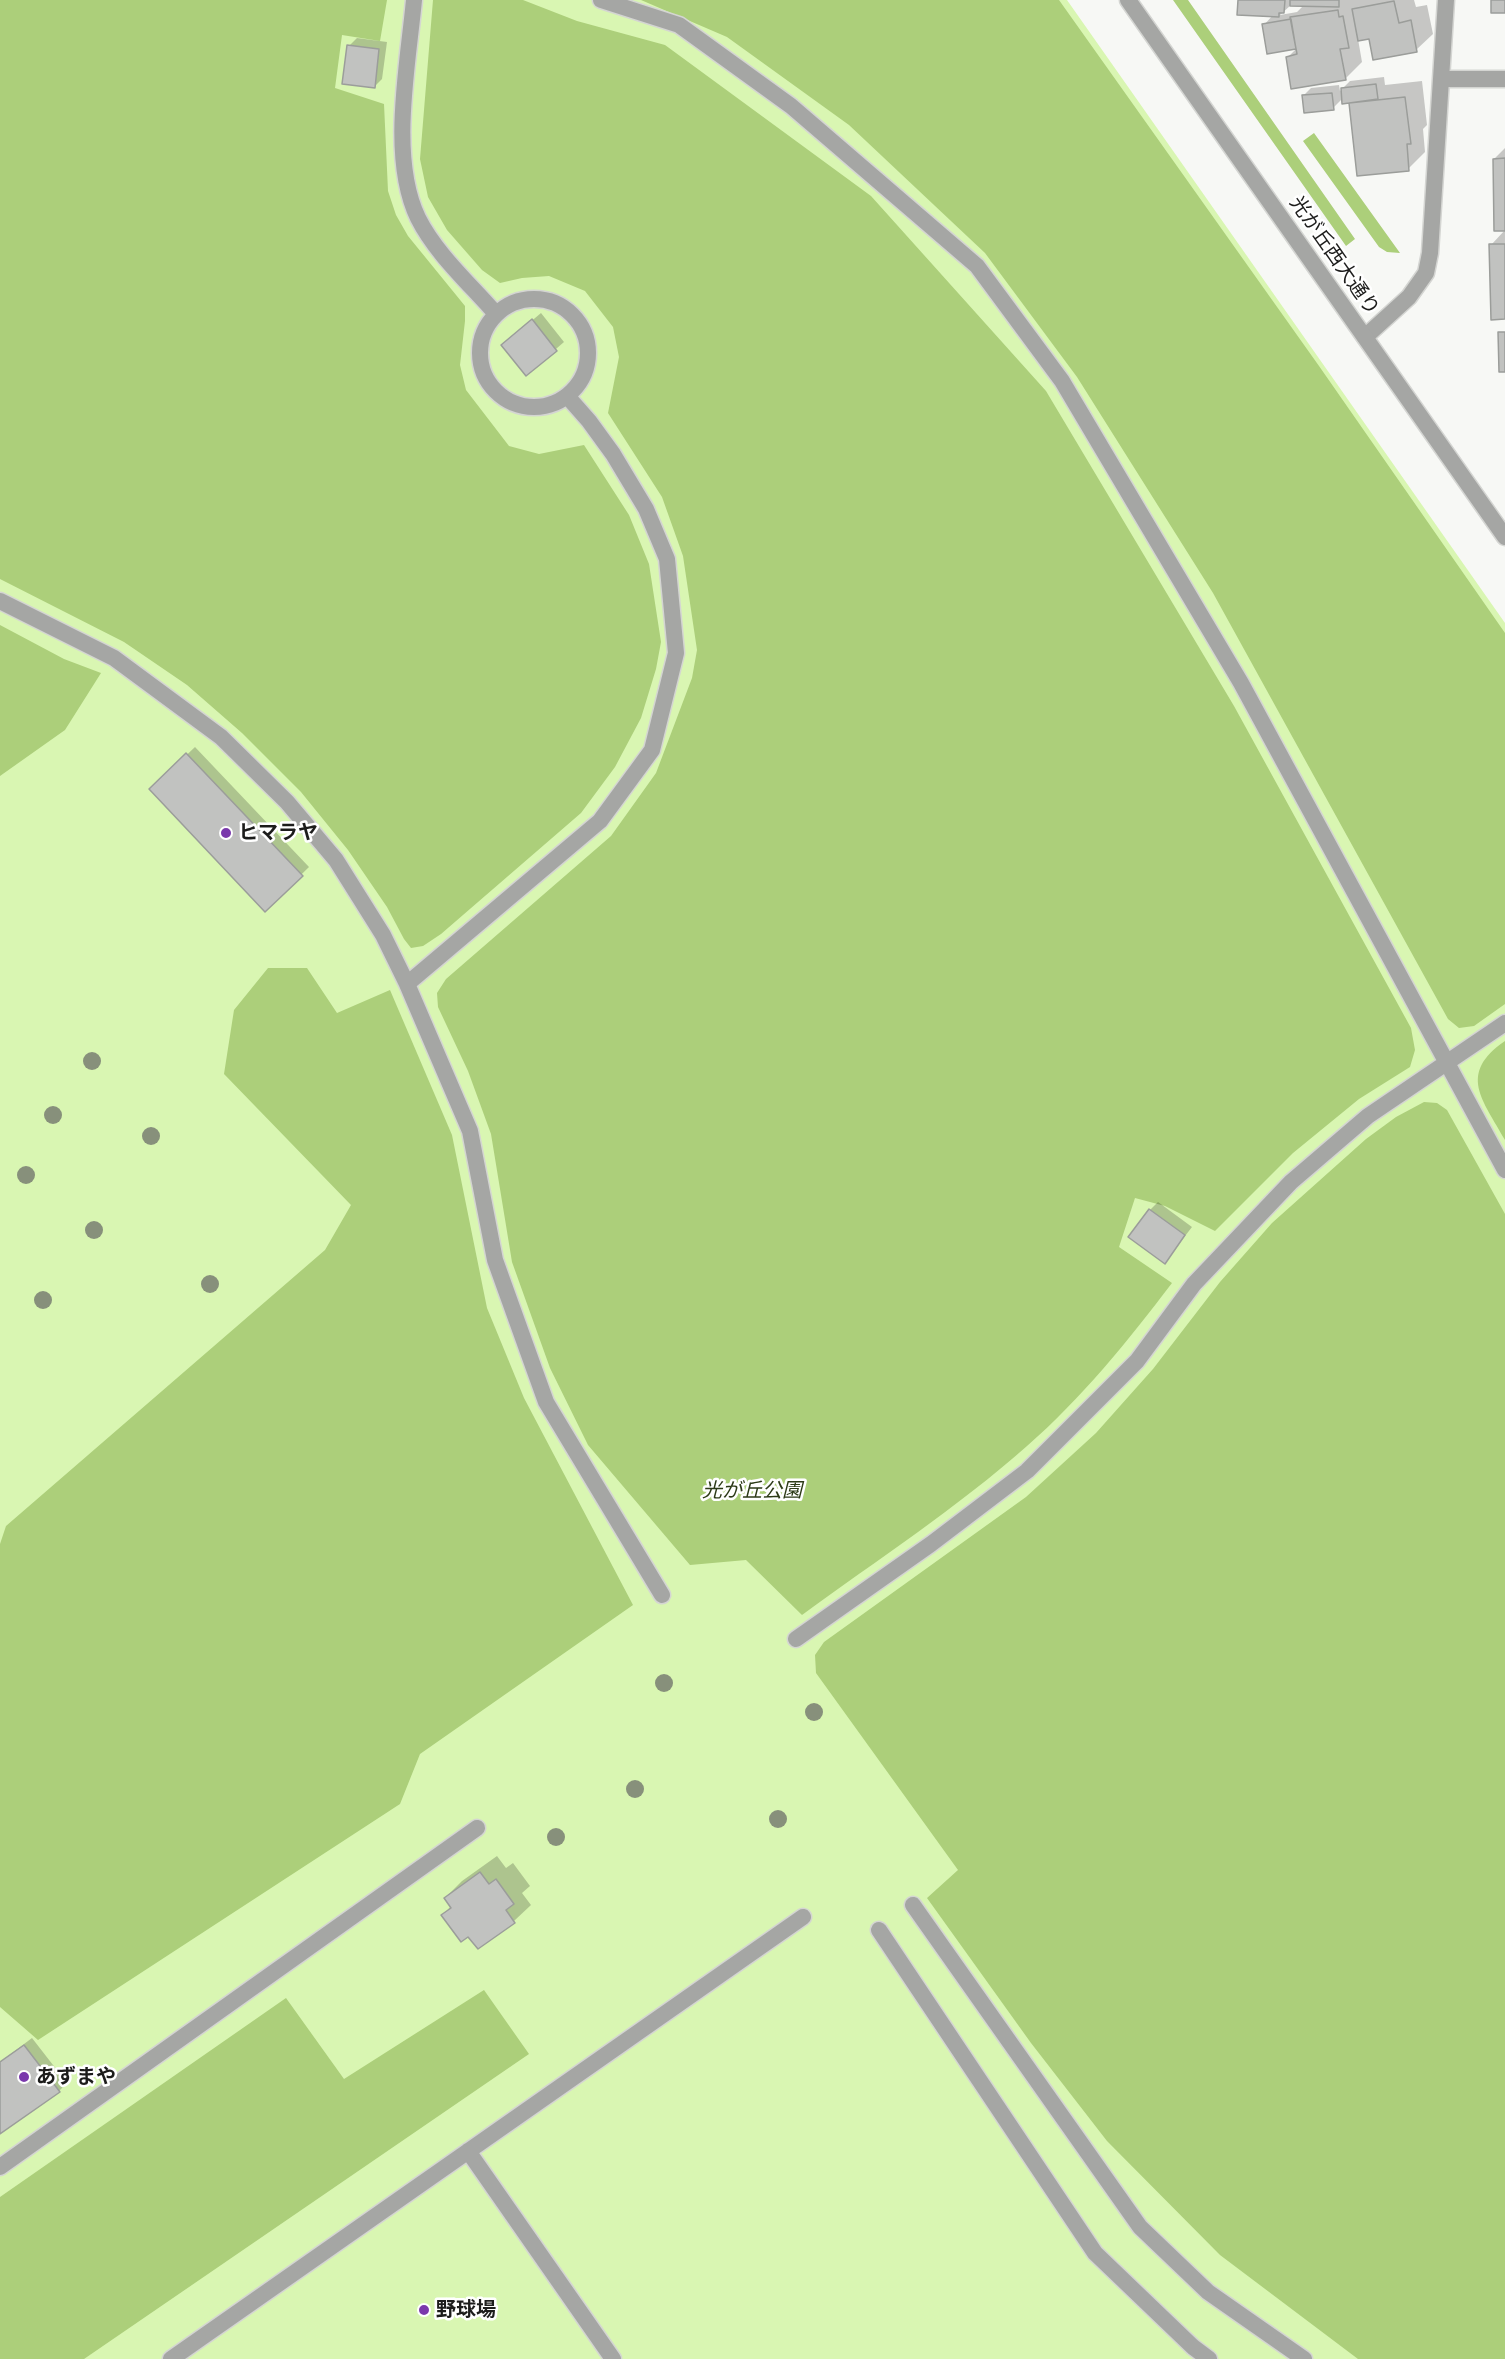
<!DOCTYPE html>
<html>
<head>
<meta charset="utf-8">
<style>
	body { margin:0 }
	canvas { display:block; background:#f7f8f5 }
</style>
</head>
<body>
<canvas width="1505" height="2359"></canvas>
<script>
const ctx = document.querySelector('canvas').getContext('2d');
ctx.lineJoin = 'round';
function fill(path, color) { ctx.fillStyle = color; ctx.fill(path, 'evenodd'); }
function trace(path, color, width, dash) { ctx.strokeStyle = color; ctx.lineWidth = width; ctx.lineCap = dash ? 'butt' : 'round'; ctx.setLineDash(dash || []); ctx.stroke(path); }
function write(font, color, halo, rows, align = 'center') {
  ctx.font = font + ' "PT Serif","Noto Sans JP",serif'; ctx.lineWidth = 5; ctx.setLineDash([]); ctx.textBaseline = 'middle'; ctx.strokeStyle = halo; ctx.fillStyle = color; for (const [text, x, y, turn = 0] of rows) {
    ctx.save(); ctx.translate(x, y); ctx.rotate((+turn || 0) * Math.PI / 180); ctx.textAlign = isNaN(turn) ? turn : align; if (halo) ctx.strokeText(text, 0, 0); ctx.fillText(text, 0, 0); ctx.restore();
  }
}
const green = new Path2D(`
	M 0,0 L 1067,0 L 1505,623 L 1505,2359 L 0,2359 Z`);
const forest = new Path2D(`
	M 0,0 L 387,0 L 380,41 L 342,35 L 335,88 L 384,104 L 388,191 L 396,215 L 408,236 L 465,306 L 465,321 L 460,365 L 466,390 L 509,446 L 539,454 L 584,445 L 629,515 L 649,564 L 661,642 L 656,669 L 641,718 L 615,767 L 581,813 L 441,934 L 423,946 L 411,948 L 404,939 L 387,907 L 348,850 L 301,792 L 242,733 L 187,685 L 124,642 L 0,579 Z
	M 433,0 L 523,0 L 577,21 L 665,45 L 871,196 L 1046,391 L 1234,706 L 1411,1028 L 1415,1050 L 1410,1067 L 1359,1099 L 1293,1153 L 1215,1231 L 1165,1206 L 1135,1198 L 1119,1247 L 1172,1283 C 1128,1341 1081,1399 1027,1446 C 957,1508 877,1560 802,1615 L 746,1560 L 690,1565 L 588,1445 L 550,1368 L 512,1262 L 491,1134 L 468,1071 L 438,1007 L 437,993 L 446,979 L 611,836 L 656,773 L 692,678 L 697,650 L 683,556 L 662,497 L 608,413 L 619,357 L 613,327 L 585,291 L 549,276 L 522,278 L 500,283 L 482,270 L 447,230 L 428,197 L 420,159 Z
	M 641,0 L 1059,0 L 1319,366 L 1505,633 L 1505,1004 L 1474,1026 L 1459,1028 L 1448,1019 L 1213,593 L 1077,377 L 985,253 L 849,125 L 727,37 Z
	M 1173,0 L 1188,0 L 1355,239 L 1346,246 Z
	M 1314,133 L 1400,253 L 1387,252 L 1379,247 L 1303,141 Z
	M 0,625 L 64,659 L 101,673 L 65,730 L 0,776 Z
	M 268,968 L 307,968 L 337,1013 L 390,990 L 452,1135 L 487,1308 L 524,1398 L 633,1605 L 420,1754 L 400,1804 L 38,2040 L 0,2007 L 0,1544 L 6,1526 L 325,1250 L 351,1205 L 224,1074 L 234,1010 Z
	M 1505,1041 L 1505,1140 C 1483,1100 1457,1074 1505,1041 Z
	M 1424,1102 L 1437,1103 L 1447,1110 L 1505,1214 L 1505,2359 L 1358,2359 L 1220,2255 L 1107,2141 L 1031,2043 L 927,1898 L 958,1870 L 816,1673 L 815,1655 L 824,1642 L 1026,1497 L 1096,1433 L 1153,1369 L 1220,1282 L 1272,1223 L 1366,1139 L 1396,1117 Z
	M 484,1990 L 529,2054 L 84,2359 L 0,2359 L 0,2197 L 286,1998 L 344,2079 Z`);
const shadow = new Path2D(`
	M 1239,0 L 1414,0 L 1416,7 L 1427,5 L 1433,34 L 1416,50 L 1370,37 L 1358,39 L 1362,62 L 1345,79 L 1288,57 L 1297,48 L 1268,52 L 1264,25 L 1273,15 ZM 1291,5 L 1304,5 L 1297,12 L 1280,15 Z
	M 357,38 L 387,42 L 382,79 L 374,87 L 349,46 Z
	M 1384,77 L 1385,85 L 1422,81 L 1427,125 L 1423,129 L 1425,152 L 1408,169 L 1351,103 L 1353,101 L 1343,98 L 1333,108 L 1303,96 L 1311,88 L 1339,85 L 1340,91 L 1350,81 Z
	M 1505,148 L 1505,230 L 1494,159 Z
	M 1505,230 L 1505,318 L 1491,245 Z
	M 541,313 L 564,342 L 527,374 L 503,345 Z
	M 195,747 L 309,867 L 265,910 L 151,789 Z
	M 1158,1202 L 1192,1227 L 1165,1262 L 1150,1210 Z
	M 497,1856 L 506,1868 L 513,1863 L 530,1886 L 522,1893 L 531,1905 L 514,1921 L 478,1947 L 469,1935 L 443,1915 L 451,1906 L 445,1898 L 462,1881 Z
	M 32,2038 L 67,2083 L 59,2091 L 0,2132 L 0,2062 Z`);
const building = new Path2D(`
	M 1238,0 L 1285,0 L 1284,13 L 1279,13 L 1279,17 L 1237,15 Z
	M 1290,0 L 1339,0 L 1339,7 L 1290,6 Z
	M 1491,0 L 1505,0 L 1505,13 L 1491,13 Z
	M 1394,1 L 1399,23 L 1411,20 L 1417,52 L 1373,60 L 1369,39 L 1358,41 L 1352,9 Z
	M 1338,10 L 1339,17 L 1343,16 L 1349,48 L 1340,49 L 1346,80 L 1291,89 L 1286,57 L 1297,54 L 1290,17 Z
	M 1291,19 L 1296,49 L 1267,54 L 1262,24 Z
	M 347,45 L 379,49 L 375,88 L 342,84 Z
	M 1376,84 L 1378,99 L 1342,104 L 1341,88 Z
	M 1332,93 L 1334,110 L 1304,113 L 1302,95 Z
	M 1405,97 L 1411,144 L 1407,144 L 1409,171 L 1357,176 L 1349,103 Z
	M 1505,158 L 1505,231 L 1494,231 L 1493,159 Z
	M 1489,244 L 1505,244 L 1505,319 L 1491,320 Z
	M 532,319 L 557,351 L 526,376 L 501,345 Z
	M 1498,332 L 1505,332 L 1505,372 L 1499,372 Z
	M 186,753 L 303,876 L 265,912 L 149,789 Z
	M 1149,1209 L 1185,1235 L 1165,1264 L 1128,1237 Z
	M 480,1872 L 489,1884 L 496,1879 L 514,1904 L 506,1910 L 515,1923 L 478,1949 L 468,1937 L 461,1942 L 441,1915 L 451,1908 L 444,1898 Z
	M 24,2045 L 60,2092 L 0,2134 L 0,2062 Z`);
const pedestrian = new Path2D(`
	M 414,0 C 408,65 389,158 418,218 C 436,254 470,284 496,314
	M 601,0 L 679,25 L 791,106 L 977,266 L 1062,381 L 1241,683 L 1505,1170
	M480 353a54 54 0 1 1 108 0a54 54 0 1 1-108 0Z
	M 0,601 L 114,658 L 221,737 L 287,802 L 336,860 L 383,935 L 407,984 L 470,1131 L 495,1260 L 546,1402 L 662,1595
	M 407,984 L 600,821 L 652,750 L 676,653 L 667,559 L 646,509 L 613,454 L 589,421 L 567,396
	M 796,1639 L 931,1544 L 1027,1471 L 1137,1361 L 1194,1284 L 1291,1182 L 1368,1116 L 1505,1023
	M 913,1905 L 1140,2227 L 1208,2292 L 1304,2359
	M 879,1930 L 1095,2253 L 1193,2347 L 1209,2359
	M 468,2151 L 613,2359
	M 0,2167 L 477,1828
	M 171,2359 L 803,1917`);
const minor = new Path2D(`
	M 1441,79 L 1505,79
	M 1365,337 L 1409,297 L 1426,273 L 1430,253 L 1446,0`);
const tertiary = new Path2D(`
	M 1128,0 L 1505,537`);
const trees = [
	[92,1061],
	[53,1115],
	[151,1136],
	[26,1175],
	[94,1230],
	[210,1284],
	[43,1300],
	[664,1683],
	[814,1712],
	[635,1789],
	[778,1819],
	[556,1837]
];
const markers = [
	[226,833,6,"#7a38ac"],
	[24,2077,6,"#7a38ac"],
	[424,2310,6,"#7a38ac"]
];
const streetNames = [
	["光が丘西大通り",1334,256,55]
];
const poiNames = [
	["ヒマラヤ",238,833],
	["あずまや",36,2077],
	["野球場",436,2310]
];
const parkNames = [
	["光が丘公園",752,1491]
];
fill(green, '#d9f6b2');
fill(forest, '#accf7a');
fill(shadow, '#0003');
fill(building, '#c1c2c0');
trace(building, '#9b9d9a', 1.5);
trace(pedestrian, '#d4d5d2', 19);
trace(minor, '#d4d5d2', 19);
trace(tertiary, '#d4d5d2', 19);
trace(pedestrian, '#a5a6a4', 16);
trace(minor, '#a5a6a4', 16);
trace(tertiary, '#a5a6a4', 16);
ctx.fillStyle = '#87907b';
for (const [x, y] of trees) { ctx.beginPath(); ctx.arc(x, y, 9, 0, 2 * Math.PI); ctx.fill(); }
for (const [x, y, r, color] of markers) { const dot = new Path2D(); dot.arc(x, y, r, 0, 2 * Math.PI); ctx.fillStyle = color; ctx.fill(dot); trace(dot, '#fff', 2); }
write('20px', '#1c1c1b', '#fff', streetNames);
write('bold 20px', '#1c1c1b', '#fff', poiNames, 'left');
write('italic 20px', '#2c3a17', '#fff', parkNames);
</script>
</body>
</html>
